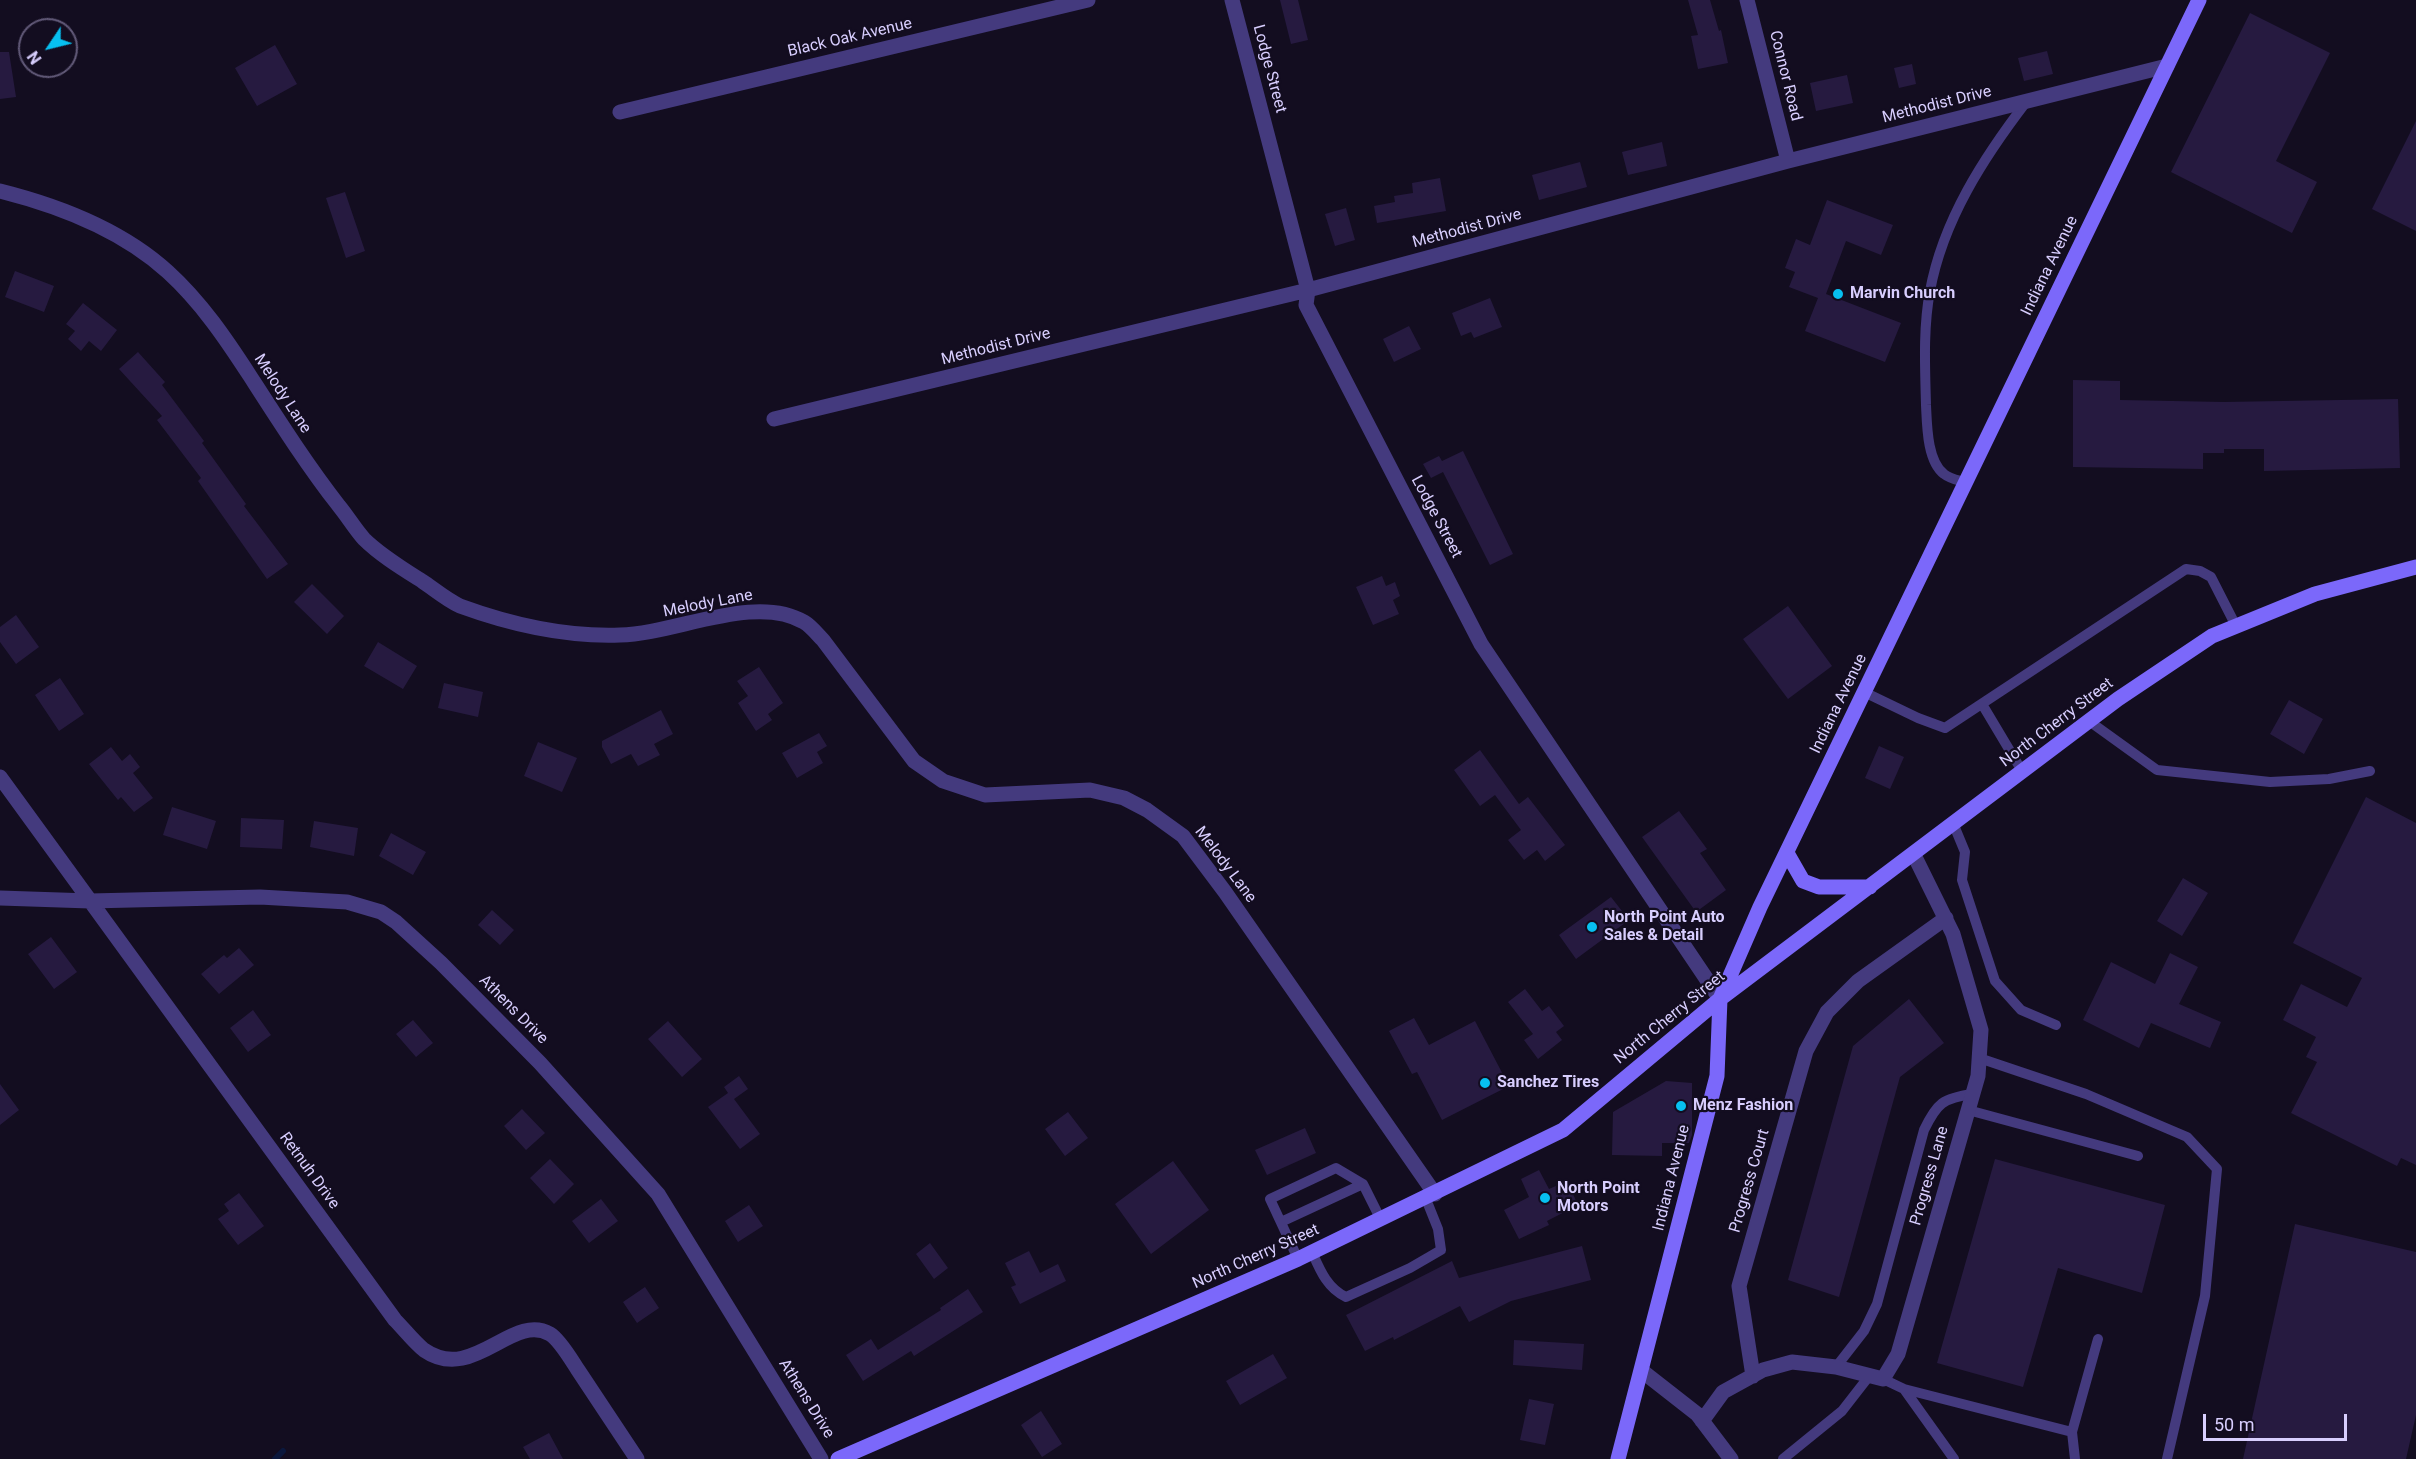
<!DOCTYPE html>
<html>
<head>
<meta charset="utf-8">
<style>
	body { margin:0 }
	#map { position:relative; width:2416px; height:1459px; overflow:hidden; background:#130d20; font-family:Roboto,sans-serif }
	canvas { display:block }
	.north { position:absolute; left:18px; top:18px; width:60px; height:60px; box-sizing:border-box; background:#130d20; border:2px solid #625a79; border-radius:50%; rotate:235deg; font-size:16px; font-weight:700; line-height:24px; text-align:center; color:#d8cefe }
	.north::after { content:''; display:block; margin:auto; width:21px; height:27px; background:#07c0f0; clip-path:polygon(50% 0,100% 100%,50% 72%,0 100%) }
	.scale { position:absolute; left:2203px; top:1414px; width:144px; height:27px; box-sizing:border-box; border:3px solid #d8cefe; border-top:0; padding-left:8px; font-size:18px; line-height:21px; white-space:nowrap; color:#d8cefe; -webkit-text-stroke:4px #130d20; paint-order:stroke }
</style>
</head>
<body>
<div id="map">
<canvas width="2416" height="1459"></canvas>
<div class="north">N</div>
<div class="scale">50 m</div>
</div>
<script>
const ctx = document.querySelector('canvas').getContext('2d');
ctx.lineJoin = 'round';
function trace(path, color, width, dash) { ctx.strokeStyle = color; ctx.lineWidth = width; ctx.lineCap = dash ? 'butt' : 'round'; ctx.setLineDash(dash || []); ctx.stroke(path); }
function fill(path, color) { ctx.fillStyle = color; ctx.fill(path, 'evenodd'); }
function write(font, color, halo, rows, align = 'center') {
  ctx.font = font + ' Roboto,sans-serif'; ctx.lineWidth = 4.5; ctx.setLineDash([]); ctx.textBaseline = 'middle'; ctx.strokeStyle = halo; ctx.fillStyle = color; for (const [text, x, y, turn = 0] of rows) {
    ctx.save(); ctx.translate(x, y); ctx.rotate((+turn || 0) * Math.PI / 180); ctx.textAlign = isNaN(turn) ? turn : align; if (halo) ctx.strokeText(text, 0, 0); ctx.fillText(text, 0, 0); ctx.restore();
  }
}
const stream = new Path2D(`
	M 275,1459 L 283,1451`);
const building = new Path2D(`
	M 1280,0 L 1298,0 L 1308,40 L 1291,44 Z
	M 1688,0 L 1710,0 L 1719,31 L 1721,30 L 1728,63 L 1698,69 L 1691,36 L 1698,35 Z
	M 2250,13 L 2330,53 L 2276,161 L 2317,182 L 2292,233 L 2171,172 Z
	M 275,45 L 297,84 L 257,106 L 235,68 Z
	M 2047,51 L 2053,74 L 2024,81 L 2018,58 Z
	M 0,52 L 9,52 L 16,97 L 0,99 Z
	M 1912,64 L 1916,84 L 1899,88 L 1894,68 Z
	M 1847,75 L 1853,103 L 1816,111 L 1810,83 Z
	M 2416,121 L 2416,231 L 2372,209 Z
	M 1662,142 L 1667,166 L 1628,175 L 1622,152 Z
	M 1580,162 L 1587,187 L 1539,200 L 1532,175 Z
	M 1440,178 L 1446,211 L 1377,223 L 1374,206 L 1395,202 L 1394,196 L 1413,193 L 1412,183 Z
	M 345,192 L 365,251 L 346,258 L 326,198 Z
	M 1827,200 L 1893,225 L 1881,255 L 1846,241 L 1826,294 L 1901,323 L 1885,362 L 1805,331 L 1818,298 L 1789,287 L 1795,272 L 1785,268 L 1796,239 L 1810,245 Z
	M 1346,208 L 1355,240 L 1335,246 L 1325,214 Z
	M 15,271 L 54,286 L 44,312 L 5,297 Z
	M 1490,298 L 1502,327 L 1474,338 L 1471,332 L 1461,336 L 1452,313 Z
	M 83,303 L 117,330 L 101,351 L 89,341 L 81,351 L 68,339 L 75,331 L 66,324 Z
	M 1409,326 L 1421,349 L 1394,362 L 1383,339 Z
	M 138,352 L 165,382 L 162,385 L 204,441 L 202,443 L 246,504 L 244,506 L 288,564 L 267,579 L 198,481 L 201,478 L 157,420 L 162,416 L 119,369 Z
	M 2073,380 L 2120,381 L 2120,400 L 2224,402 L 2398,399 L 2400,468 L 2264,471 L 2264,449 L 2224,449 L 2224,453 L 2203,453 L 2203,469 L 2073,467 Z
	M 1463,451 L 1513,554 L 1490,565 L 1443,472 L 1431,478 L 1423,464 L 1439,456 L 1442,461 Z
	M 1382,576 L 1386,586 L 1395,582 L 1400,596 L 1393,600 L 1399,614 L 1373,625 L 1356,587 Z
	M 312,584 L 344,616 L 327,634 L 294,602 Z
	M 1788,606 L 1832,666 L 1788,699 L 1743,639 Z
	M 16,615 L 39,647 L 16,664 L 0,642 L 0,627 Z
	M 378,642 L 417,666 L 403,689 L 364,666 Z
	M 759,667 L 783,703 L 768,714 L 772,720 L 756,731 L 738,703 L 748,696 L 737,681 Z
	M 60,678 L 84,714 L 59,731 L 35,695 Z
	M 444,683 L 483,692 L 478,717 L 438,708 Z
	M 2289,700 L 2323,719 L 2304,754 L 2270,734 Z
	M 661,710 L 673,734 L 654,744 L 660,755 L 638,766 L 631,754 L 611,764 L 602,747 L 602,741 Z
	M 819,733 L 827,746 L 817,752 L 823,763 L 797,778 L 782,753 Z
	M 538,742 L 577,758 L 562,792 L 524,776 Z
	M 1879,746 L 1904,757 L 1890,789 L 1865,778 Z
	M 111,747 L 122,761 L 130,754 L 140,767 L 133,773 L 153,798 L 134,812 L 121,797 L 118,800 L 89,764 Z
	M 1480,750 L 1519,804 L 1528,797 L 1565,845 L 1545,861 L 1537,850 L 1524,860 L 1508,840 L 1521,830 L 1495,795 L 1480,806 L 1454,770 Z
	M 2366,797 L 2416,823 L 2416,1165 L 2401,1158 L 2397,1166 L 2291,1113 L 2317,1062 L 2306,1057 L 2316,1037 L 2283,1020 L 2301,984 L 2347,1007 L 2362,978 L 2293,943 Z
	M 172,807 L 216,821 L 207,849 L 163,835 Z
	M 1679,811 L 1707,849 L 1700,853 L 1726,890 L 1696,912 L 1642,837 Z
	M 241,818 L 284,820 L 282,849 L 240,847 Z
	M 314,821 L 358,828 L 354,856 L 310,847 Z
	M 391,833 L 426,852 L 413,875 L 379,856 Z
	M 2183,878 L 2208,893 L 2182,936 L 2157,921 Z
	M 1611,897 L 1629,920 L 1576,959 L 1559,935 Z
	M 492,910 L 514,930 L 500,945 L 478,925 Z
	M 51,937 L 77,972 L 54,989 L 28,954 Z
	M 239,948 L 254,965 L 219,994 L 201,974 L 224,955 L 227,958 Z
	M 2170,953 L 2198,967 L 2179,1004 L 2221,1022 L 2210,1048 L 2151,1023 L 2139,1048 L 2083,1020 L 2111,962 L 2155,984 Z
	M 1525,989 L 1542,1011 L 1549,1006 L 1564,1026 L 1556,1032 L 1562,1040 L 1538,1059 L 1524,1040 L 1533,1034 L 1508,1002 Z
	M 1909,999 L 1944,1043 L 1900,1077 L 1839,1297 L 1788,1280 L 1853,1046 Z
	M 253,1010 L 271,1035 L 248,1052 L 230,1028 Z
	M 1414,1018 L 1429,1045 L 1475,1021 L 1509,1086 L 1442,1120 L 1417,1072 L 1412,1074 L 1389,1031 Z
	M 413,1020 L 433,1043 L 416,1057 L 396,1034 Z
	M 668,1021 L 702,1059 L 682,1077 L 648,1039 Z
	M 739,1076 L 748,1089 L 734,1099 L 760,1134 L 740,1149 L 708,1107 L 728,1093 L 724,1087 Z
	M 1666,1081 L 1692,1083 L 1692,1135 L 1689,1143 L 1662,1143 L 1662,1156 L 1612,1155 L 1613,1112 Z
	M 0,1084 L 19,1110 L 0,1125 Z
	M 522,1109 L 545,1133 L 526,1150 L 504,1126 Z
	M 1068,1112 L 1088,1138 L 1065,1156 L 1045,1129 Z
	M 1305,1128 L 1316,1153 L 1267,1175 L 1255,1150 Z
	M 550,1159 L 574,1184 L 554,1204 L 530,1178 Z
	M 1995,1159 L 2165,1205 L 2142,1293 L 2058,1268 L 2023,1387 L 1937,1363 Z
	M 1173,1161 L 1209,1210 L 1151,1254 L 1115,1204 Z
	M 1539,1170 L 1549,1189 L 1567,1181 L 1578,1205 L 1547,1221 L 1549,1225 L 1519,1239 L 1504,1210 L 1529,1197 L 1521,1179 Z
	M 239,1193 L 264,1226 L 238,1245 L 218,1219 L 229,1211 L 224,1204 Z
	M 601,1199 L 618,1221 L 589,1243 L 572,1221 Z
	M 749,1205 L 763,1226 L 738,1242 L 725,1221 Z
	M 2295,1224 L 2416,1252 L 2416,1415 L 2406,1459 L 2243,1459 Z
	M 930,1243 L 948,1268 L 934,1279 L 916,1254 Z
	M 1582,1246 L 1591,1280 L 1511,1301 L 1469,1322 L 1460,1306 L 1394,1340 L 1393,1337 L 1365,1351 L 1346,1315 L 1452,1261 L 1459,1278 Z
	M 1029,1251 L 1040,1273 L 1058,1264 L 1066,1281 L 1020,1304 L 1011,1287 L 1016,1285 L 1005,1263 Z
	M 645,1287 L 659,1308 L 637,1323 L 623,1302 Z
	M 968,1289 L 983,1312 L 914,1356 L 911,1351 L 863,1381 L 846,1355 L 871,1339 L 878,1350 L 941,1310 L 940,1308 Z
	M 1514,1340 L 1584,1344 L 1582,1370 L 1513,1365 Z
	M 1273,1354 L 1287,1378 L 1240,1405 L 1226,1381 Z
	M 1529,1399 L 1554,1404 L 1545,1445 L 1520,1440 Z
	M 1041,1411 L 1062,1444 L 1042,1457 L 1021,1425 Z
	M 549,1433 L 563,1459 L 530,1459 L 523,1447 Z`);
const lane = new Path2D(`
	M 1965,482 C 1958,480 1950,479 1944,474 C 1927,461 1927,425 1926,405 C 1925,367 1923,328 1930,291 C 1943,220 1984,157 2027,101
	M 1864,692 L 1918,718 L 1945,728 L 2186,569 L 2200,571 L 2211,577 L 2236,626
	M 1982,704 L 2022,771
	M 2089,721 L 2157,770 L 2270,782 L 2329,779 L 2370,771
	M 1953,823 L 1965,852 L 1962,880 L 1995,981 L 2021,1010 L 2056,1025
	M 1979,1058 L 2086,1094 L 2187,1137 L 2217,1169 L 2205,1296 L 2167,1459
	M 1968,1110 L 2138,1156
	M 1281,1222 L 1363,1184
	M 1312,1252 C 1320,1270 1327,1288 1346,1297 L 1410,1268 L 1441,1250 L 1438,1229 L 1426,1199
	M 1298,1259 L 1270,1199 L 1336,1168 L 1363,1184 L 1381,1220
	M 1836,1367 L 1864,1331 L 1877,1304 L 1924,1130 C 1937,1103 1943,1098 1973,1094
	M 1883,1379 L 1904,1389 L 2072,1432 L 2098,1339
	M 1904,1389 L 1954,1459
	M 2072,1432 L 2075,1459
	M 1783,1459 L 1842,1411 L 1870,1375`);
const street = new Path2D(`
	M 1232,0 L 1308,290 L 1306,305 L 1481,644 L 1720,999
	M 1747,0 L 1788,161
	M 620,112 L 1088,0
	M 0,191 C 60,206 122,230 168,272 C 201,302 226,339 250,376 C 279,421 307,465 339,506 C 348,517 355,529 364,539 C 380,555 403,569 422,581 C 434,589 447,600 460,606 C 512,625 565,637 620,635 C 675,634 755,593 804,622 C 811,626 817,634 823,640 L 914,761 L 943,781 L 985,795 L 1090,790 L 1124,798 L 1147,810 L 1183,836 L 1225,892 L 1435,1194
	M 774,419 L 1308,290 L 1788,161 L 2167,66
	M 0,777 L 395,1320 C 404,1329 414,1342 424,1350 C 473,1384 512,1312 550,1334 C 560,1340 572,1361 578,1370 C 598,1400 617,1429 637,1459
	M 0,898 L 90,901 L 260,897 L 347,902 L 381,912 L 396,922 L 441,963 L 540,1063 L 658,1194 L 821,1459
	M 1642,1371 L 1697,1414 L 1731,1459
	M 1753,1376 L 1739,1286 L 1806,1051 L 1827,1012 L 1858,981 L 1946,918
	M 1702,1421 L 1723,1392 L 1763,1370 L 1792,1362 L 1836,1367 L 1883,1379 L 1898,1354 L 1978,1076 L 1981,1030 L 1953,934 L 1914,855`);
const secondary = new Path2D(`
	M 1787,853 L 1803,881 L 1819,887 L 1870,887
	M 838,1459 L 1298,1259 L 1563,1130 L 1720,999 L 2118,699 L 2212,636 L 2315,594 L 2416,567
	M 1618,1459 L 1717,1076 L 1720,999 L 1760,907 L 2199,0`);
const markers = [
	[1838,294,6,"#07c0f0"],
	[1592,927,6,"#07c0f0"],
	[1485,1083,6,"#07c0f0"],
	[1681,1106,6,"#07c0f0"],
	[1545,1198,6,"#07c0f0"]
];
const streetNames = [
	["Black Oak Avenue",850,38,-13],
	["Lodge Street",1269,69,75],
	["Connor Road",1785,76,76],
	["Methodist Drive",1937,105,-14],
	["Methodist Drive",1467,229,-15],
	["Indiana Avenue",2050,266,-64],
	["Methodist Drive",996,347,-14],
	["Melody Lane",282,394,57],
	["Lodge Street",1436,517,62],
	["Melody Lane",708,604,-11],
	["Indiana Avenue",1839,704,-64],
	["North Cherry Street",2057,723,-37],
	["Melody Lane",1225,865,53],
	["Athens Drive",513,1010,45],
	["North Cherry Street",1670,1018,-39],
	["Retnuh Drive",309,1171,54],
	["Progress Lane",1930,1176,-74],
	["Indiana Avenue",1672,1178,-76],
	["Progress Court",1750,1181,-74],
	["North Cherry Street",1256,1257,-24],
	["Athens Drive",806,1399,58]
];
const poiNames = [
	["Marvin Church",1850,294],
	["North Point Auto",1604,918],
	["Sales & Detail",1604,936],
	["Sanchez Tires",1497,1083],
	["Menz Fashion",1693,1106],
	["North Point",1557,1189],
	["Motors",1557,1207]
];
trace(stream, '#0b173c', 6);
fill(building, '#261a40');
trace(lane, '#443a7e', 10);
trace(street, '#443a7e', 15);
trace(secondary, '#7b68fa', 15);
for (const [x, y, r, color] of markers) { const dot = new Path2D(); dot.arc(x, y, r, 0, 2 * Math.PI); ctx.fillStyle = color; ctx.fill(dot); trace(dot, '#130d20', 2); }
write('16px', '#d8cefe', '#130d20', streetNames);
write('bold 16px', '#d8cefe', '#130d20', poiNames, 'left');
</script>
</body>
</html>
